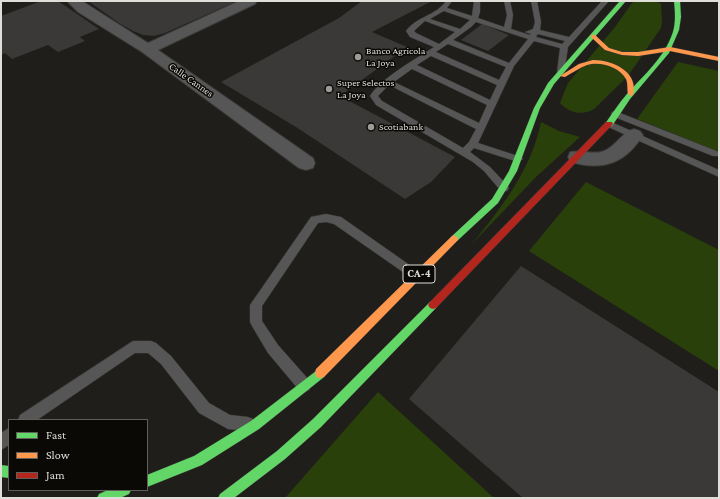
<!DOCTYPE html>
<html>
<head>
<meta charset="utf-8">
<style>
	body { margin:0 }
	#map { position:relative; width:720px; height:499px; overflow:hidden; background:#1f1e1a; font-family:"Crimson Pro",serif }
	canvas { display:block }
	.frame { position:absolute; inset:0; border:2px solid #dfded9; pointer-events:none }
	.legend { position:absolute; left:8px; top:419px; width:140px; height:72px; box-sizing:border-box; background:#0a0906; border:1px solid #5f5e5a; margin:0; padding:5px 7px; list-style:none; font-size:12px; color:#dfded9 }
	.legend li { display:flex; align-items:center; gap:8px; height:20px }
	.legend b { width:20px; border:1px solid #5f5e5a }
</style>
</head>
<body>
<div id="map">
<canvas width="720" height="499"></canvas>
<div class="frame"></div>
<ul class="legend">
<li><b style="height:5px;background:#63d668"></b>Fast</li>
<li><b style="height:5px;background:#ff974d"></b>Slow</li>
<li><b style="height:5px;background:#b3261e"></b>Jam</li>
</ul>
</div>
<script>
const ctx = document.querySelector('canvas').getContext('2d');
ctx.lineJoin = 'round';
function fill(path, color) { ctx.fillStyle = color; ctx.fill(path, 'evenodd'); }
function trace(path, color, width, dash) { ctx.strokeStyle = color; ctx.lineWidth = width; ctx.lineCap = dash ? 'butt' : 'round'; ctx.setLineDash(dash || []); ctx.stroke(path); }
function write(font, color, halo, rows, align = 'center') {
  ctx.font = font + ' "Crimson Pro",serif'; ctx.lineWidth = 3; ctx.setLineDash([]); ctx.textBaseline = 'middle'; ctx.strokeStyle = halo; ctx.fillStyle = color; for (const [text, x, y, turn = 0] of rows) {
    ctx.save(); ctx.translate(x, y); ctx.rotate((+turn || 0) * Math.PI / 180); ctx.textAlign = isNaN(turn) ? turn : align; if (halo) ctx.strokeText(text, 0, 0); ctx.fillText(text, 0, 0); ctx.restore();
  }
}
const green = new Path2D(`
	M 636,1 L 656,1 L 661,4 L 662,21 L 661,28 L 628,76 L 594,109 C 582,116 569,113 560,103 L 568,83 L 615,27 L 632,3 Z
	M 678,62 L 719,71 L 719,152 L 637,119 Z
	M 541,122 L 559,131 L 580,137 L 537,176 L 471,245 C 502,207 531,170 541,122 Z
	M 586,182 L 719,250 L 719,371 L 529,251 Z
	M 378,392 L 494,498 L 285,498 Z`);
const building = new Path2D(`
	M 41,1 L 58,1 L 99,29 L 80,37 L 85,41 L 58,52 L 48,45 L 12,59 L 5,53 L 1,55 L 1,16 Z
	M 88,1 L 237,1 L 165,33 L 154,36 L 143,35 L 133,31 L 119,23 Z
	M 362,1 L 432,1 L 372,32 L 407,47 L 340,96 L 455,157 L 431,182 L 405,199 L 296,127 L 221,82 L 339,18 Z
	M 482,24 L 509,35 L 488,51 L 461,40 Z
	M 521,266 L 719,392 L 719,498 L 523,498 L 409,399 Z`);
const lane = new Path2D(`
	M 446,1 L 452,1 L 447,8 L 472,16 L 474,1 L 480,1 L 480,12 L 478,18 L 504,27 L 507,15 L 504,1 L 510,1 L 513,15 L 511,29 L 530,35 L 531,34 L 525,32 L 533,29 L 535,22 L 531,1 L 537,1 L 541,22 L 540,30 L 569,37 L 602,1 L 609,1 L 568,47 L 564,74 L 558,74 L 557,72 L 560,48 L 534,41 L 514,66 L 478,143 L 521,157 L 523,159 L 518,162 L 474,148 L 470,152 L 490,167 L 507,185 L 509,188 L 507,191 L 501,191 L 484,171 L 473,162 L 376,105 L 370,96 C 381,78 416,59 434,47 L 410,37 L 406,31 C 417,16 436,16 446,1 ZM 444,11 L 470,20 L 460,29 L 430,19 ZM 425,21 L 455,32 L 439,44 L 416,33 L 414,31 ZM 476,22 L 528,39 L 509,63 L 453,40 L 471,27 ZM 538,34 L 565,41 L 562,44 L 536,37 ZM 448,44 L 506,67 L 499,80 L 436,52 ZM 431,56 L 497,85 L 490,100 L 417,65 ZM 412,69 L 487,105 L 479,123 L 394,82 ZM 389,85 L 476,129 L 469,142 L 463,148 L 382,101 L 378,96 Z
	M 615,111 L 719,152 L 719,156 L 713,156 L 612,116 L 611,114 L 612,112 Z
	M 609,121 L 719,170 L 719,177 L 606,126 L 605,124 L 606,122 Z
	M 326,214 L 341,217 L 421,273 L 423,276 L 421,279 L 417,281 L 413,279 L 334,224 L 326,222 L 318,223 L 262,306 L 262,321 L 278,345 L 309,380 L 311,385 L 309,390 L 304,392 L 299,390 L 268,353 L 252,326 L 250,322 L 250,305 L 311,217 Z
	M 133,341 L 151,341 L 156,343 L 171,356 L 209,403 L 230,415 L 248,417 L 253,419 L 255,424 L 253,429 L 248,431 L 228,429 L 199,413 L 161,364 L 148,353 L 135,353 L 37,420 L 18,420 L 20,415 Z
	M 9,428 L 9,445 L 1,450 L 1,433 Z`);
const street = new Path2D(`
	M 67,1 L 82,1 L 148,43 L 239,1 L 257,1 L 255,4 L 158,50 L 313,158 L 315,163 L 313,168 L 306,170 L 299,168 L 142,52 L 78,12 Z
	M 634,129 L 640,131 L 643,135 C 625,164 603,171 570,162 L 568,157 L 570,152 C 581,150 596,155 604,151 C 616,146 622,132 634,129 Z`);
const fast = new Path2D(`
	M 620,1 L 626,1 L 554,84 L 540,108 L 517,171 L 498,203 L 457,241 L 451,241 L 450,239 L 451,237 L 492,199 L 509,171 L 534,108 L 548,83 Z
	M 674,1 L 680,1 L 681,17 L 679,30 L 669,53 L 630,99 L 612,126 L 606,126 L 605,124 C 612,114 619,103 627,94 C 644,75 665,57 673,32 C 676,22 675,11 674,1 Z
	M 433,301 L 436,302 L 438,305 L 436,308 L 321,427 L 285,459 L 234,498 L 218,498 L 220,494 L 277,451 L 313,419 L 430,302 Z
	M 320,368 L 324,369 L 325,373 L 324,377 L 259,429 L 202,465 L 147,487 L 147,475 L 194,456 L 251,421 Z
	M 1,465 L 9,466 L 9,478 L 1,477 Z
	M 108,490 L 131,490 L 129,494 L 120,498 L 97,498 L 99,494 Z`);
const slow = new Path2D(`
	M 591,35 L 595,35 L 609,48 L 622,52 L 638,52 L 670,47 L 719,57 L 719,61 L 670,51 L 638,56 L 622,55 L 605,50 L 591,37 Z
	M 593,60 C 613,60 639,72 633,95 L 631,96 L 628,94 C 627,89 628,83 626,79 C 619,66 599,61 587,65 C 579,68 572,73 565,77 L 560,76 L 579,64 Z
	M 454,235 L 457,237 L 458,239 L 457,241 L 324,377 L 320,378 L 316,377 L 315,373 L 316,369 L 451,237 Z`);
const jam = new Path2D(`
	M 606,122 L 612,122 L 613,124 L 436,308 L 433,309 L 430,308 L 428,305 L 430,302 Z`);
const markers = [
	[358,57,4,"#9c9b96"],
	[329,89,4,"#9c9b96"],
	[371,127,4,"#9c9b96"]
];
const farPoinames = [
	["Banco Agricola",366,51],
	["La Joya",366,63],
	["Super Selectos",337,83],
	["La Joya",337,95],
	["Scotiabank",379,127]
];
const farStreetnames = [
	["Calle Cannes",191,80,35]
];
const shields = [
	[419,274,32]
];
const shieldNames = [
	["CA-4",419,274]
];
fill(green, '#29400b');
fill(building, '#3b3937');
trace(lane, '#393836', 1);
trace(street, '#393836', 2);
trace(fast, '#393836', 1);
trace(slow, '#393836', 1);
trace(jam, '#393836', 1);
fill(lane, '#575656');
fill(street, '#575656');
fill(fast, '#63d668');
fill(slow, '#ff974d');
fill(jam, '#b3261e');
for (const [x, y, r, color] of markers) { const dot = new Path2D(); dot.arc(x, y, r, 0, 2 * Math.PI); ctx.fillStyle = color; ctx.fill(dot); trace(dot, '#0a0906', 1.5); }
write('10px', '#dfded9', '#0a0906', farPoinames, 'left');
write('10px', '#dfded9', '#0a0906', farStreetnames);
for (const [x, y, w] of shields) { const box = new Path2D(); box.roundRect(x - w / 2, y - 9, w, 18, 3); ctx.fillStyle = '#0a0906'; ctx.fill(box); trace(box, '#dfded9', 1); }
write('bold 11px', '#dfded9', null, shieldNames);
</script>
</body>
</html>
